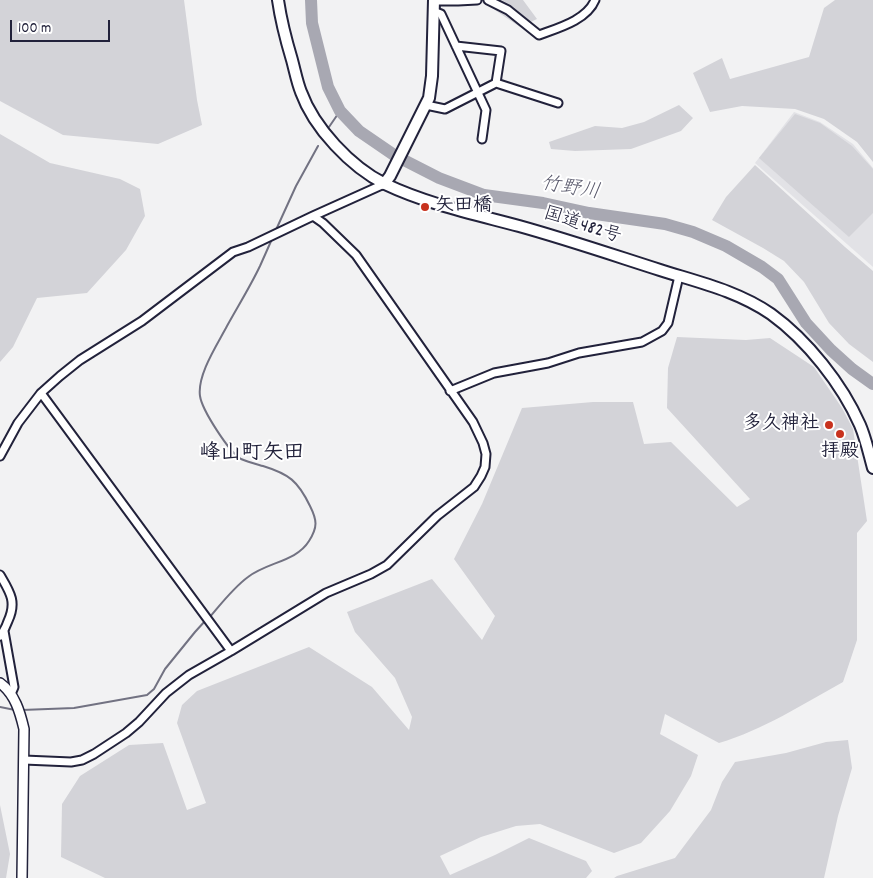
<!DOCTYPE html>
<html>
<head>
<meta charset="utf-8">
<style>
	body { margin:0 }
	#map { position:relative; width:873px; height:878px; overflow:hidden; background:#f2f2f3; font-family:Dekko,sans-serif }
	canvas { display:block }
	.scale { position:absolute; left:10px; top:20px; width:100px; height:22px; box-sizing:border-box; border:2px solid #22223b; border-top:0; padding-left:6px; font-size:15px; line-height:18px; white-space:nowrap; color:#22223b; -webkit-text-stroke:4px #fff; paint-order:stroke }
</style>
</head>
<body>
<div id="map">
<canvas width="873" height="878"></canvas>
<div class="scale">100 m</div>
</div>
<script>
const ctx = document.querySelector('canvas').getContext('2d');
ctx.lineJoin = 'round';
function fill(path, color) { ctx.fillStyle = color; ctx.fill(path, 'evenodd'); }
function trace(path, color, width, dash) { ctx.strokeStyle = color; ctx.lineWidth = width; ctx.lineCap = dash ? 'butt' : 'round'; ctx.setLineDash(dash || []); ctx.stroke(path); }
function write(font, color, halo, rows, align = 'center') {
  ctx.font = font + ' Dekko,"Klee One",sans-serif'; ctx.lineWidth = 4; ctx.setLineDash([]); ctx.textBaseline = 'middle'; ctx.strokeStyle = halo; ctx.fillStyle = color; for (const [text, x, y, turn = 0] of rows) {
    ctx.save(); ctx.translate(x, y); ctx.rotate((+turn || 0) * Math.PI / 180); ctx.textAlign = isNaN(turn) ? turn : align; if (halo) ctx.strokeText(text, 0, 0); ctx.fillText(text, 0, 0); ctx.restore();
  }
}
const built = new Path2D(`
	M 794,112 L 820,122 L 853,144 L 873,168 L 873,267 L 755,163 Z`);
const green = new Path2D(`
	M 0,0 L 184,0 L 197,100 L 202,125 L 158,144 L 63,135 L 0,101 Z
	M 477,0 L 523,0 L 537,19 L 520,27 L 489,6 Z
	M 835,0 L 873,0 L 873,162 L 857,142 L 824,119 L 795,109 L 742,106 L 710,112 L 693,73 L 722,58 L 730,79 L 809,57 L 824,8 Z
	M 679,105 L 693,118 L 681,131 L 631,149 L 575,151 L 551,149 L 549,142 L 595,126 L 622,128 L 644,122 Z
	M 795,114 L 820,123 L 852,146 L 873,169 L 873,213 L 849,237 L 759,158 Z
	M 0,134 L 50,163 L 120,179 L 140,189 L 145,216 L 126,250 L 87,293 L 37,298 L 13,347 L 0,362 Z
	M 755,165 L 845,247 L 873,271 L 873,362 L 849,344 L 829,323 L 804,282 L 784,261 L 763,248 L 712,220 L 726,197 Z
	M 677,337 L 746,340 L 770,338 L 814,367 L 842,408 L 853,429 L 867,521 L 857,533 L 857,640 L 843,682 C 803,704 763,730 719,743 L 665,714 L 660,734 L 698,755 L 691,776 L 670,811 L 641,843 L 614,853 L 540,824 L 516,826 L 481,837 L 440,856 L 450,875 L 495,855 L 529,838 L 586,861 L 592,871 L 586,878 L 105,878 L 61,857 L 62,804 L 80,776 L 129,745 L 163,743 L 187,810 L 206,803 L 177,723 L 182,705 L 197,691 L 309,647 L 372,687 L 409,730 L 412,717 L 395,678 L 355,632 L 347,612 L 432,579 L 482,640 L 495,616 L 454,559 L 482,504 L 522,408 L 593,402 L 633,402 L 644,444 L 671,442 L 737,507 L 750,499 L 667,408 L 668,368 Z
	M 848,740 L 852,768 L 838,816 L 824,878 L 614,878 L 617,876 L 675,858 L 711,810 L 722,782 L 735,762 L 786,753 L 826,742 Z
	M 0,805 L 10,854 L 6,878 L 0,878 Z`);
const stream = new Path2D(`
	M 329,127 L 340,111
	M 275,232 L 296,186 L 318,146
	M 209,618 C 221,604 233,588 248,577 C 267,562 296,562 309,541 C 318,527 317,520 310,506 C 298,481 289,474 263,466 C 256,464 248,462 241,459 C 229,452 202,410 200,396 C 197,375 217,345 227,326 C 238,306 250,287 260,266 C 264,257 268,248 272,239
	M 0,707 L 15,710
	M 22,710 L 74,708 L 147,695 L 154,689 L 165,669 L 195,632 L 205,621`);
const river = new Path2D(`
	M 311,0 L 312,23 L 328,87 L 340,111 L 359,131 L 394,155 L 439,178 L 484,195 L 543,203 L 589,213 L 665,224 L 693,232 L 726,246 L 762,267 L 778,279 L 806,323 L 831,350 L 852,369 L 873,384`);
const minor = new Path2D(`
	M 488,0 L 508,10 L 539,35 C 558,28 587,20 595,0
	M 434,1 L 458,1 L 477,0
	M 433,11 L 441,14 L 486,110 L 482,139
	M 456,46 L 501,51 L 496,83
	M 426,105 L 445,109 L 496,83 L 558,103
	M 450,391 L 494,373 L 548,363 L 579,353 L 642,342 L 662,331 L 668,323 L 679,276
	M 41,393 L 231,651
	M 0,456 L 18,423 L 41,393 L 60,376 L 80,360 L 142,321 L 233,252 L 248,247 L 313,216 L 384,184
	M 0,575 C 10,592 17,602 8,621 C 6,627 4,631 0,636
	M 4,631 L 14,687 L 11,694
	M 24,760 L 71,762 L 82,760 L 94,754 L 126,733 L 139,722 L 166,693 L 189,675 L 231,651 L 326,593 L 371,574 L 387,565 L 437,516 L 474,487 L 481,476 L 485,467 L 486,454 L 483,443 L 473,422 L 356,255 L 323,223 L 313,216`);
const major = new Path2D(`
	M 0,683 C 15,694 20,712 24,729 L 22,878`);
const highway = new Path2D(`
	M 278,0 C 281,21 286,40 292,60 C 295,71 297,82 301,92 C 314,128 351,167 385,184 C 427,204 474,214 519,226 C 566,239 613,255 660,270 C 698,282 738,291 771,314 C 807,340 842,384 860,425 C 866,439 869,454 873,468
	M 384,184 L 390,176 L 429,98 L 432,76 L 434,0`);
const markers = [
	[425,207,5,"#c8321e"],
	[829,425,5,"#c8321e"],
	[840,434,5,"#c8321e"]
];
const poiNames = [
	["矢田橋",435,207],
	["多久神社",819,425,"right"],
	["拝殿",840,453,"center"]
];
const streetNames = [
	["国道482号",582,227,18]
];
const waterNames = [
	["竹野川",570,190,9]
];
const quarterNames = [
	["峰山町矢田",252,455]
];
fill(built, '#e2e2e6');
fill(green, '#d3d3d8');
trace(stream, '#727282', 2);
trace(river, '#a8a8b2', 12);
trace(minor, '#22223b', 11);
trace(major, '#22223b', 12);
trace(highway, '#22223b', 14);
trace(minor, '#fff', 7);
trace(major, '#fff', 9);
trace(highway, '#fff', 10);
for (const [x, y, r, color] of markers) { const dot = new Path2D(); dot.arc(x, y, r, 0, 2 * Math.PI); ctx.fillStyle = color; ctx.fill(dot); trace(dot, '#fff', 2); }
write('bold 19px', '#22223b', '#fff', poiNames, 'left');
write('19px', '#22223b', '#fff', streetNames);
write('italic 20px', '#58586b', '#fff', waterNames);
write('bold 21px', '#22223b', '#fff', quarterNames);
</script>
</body>
</html>
